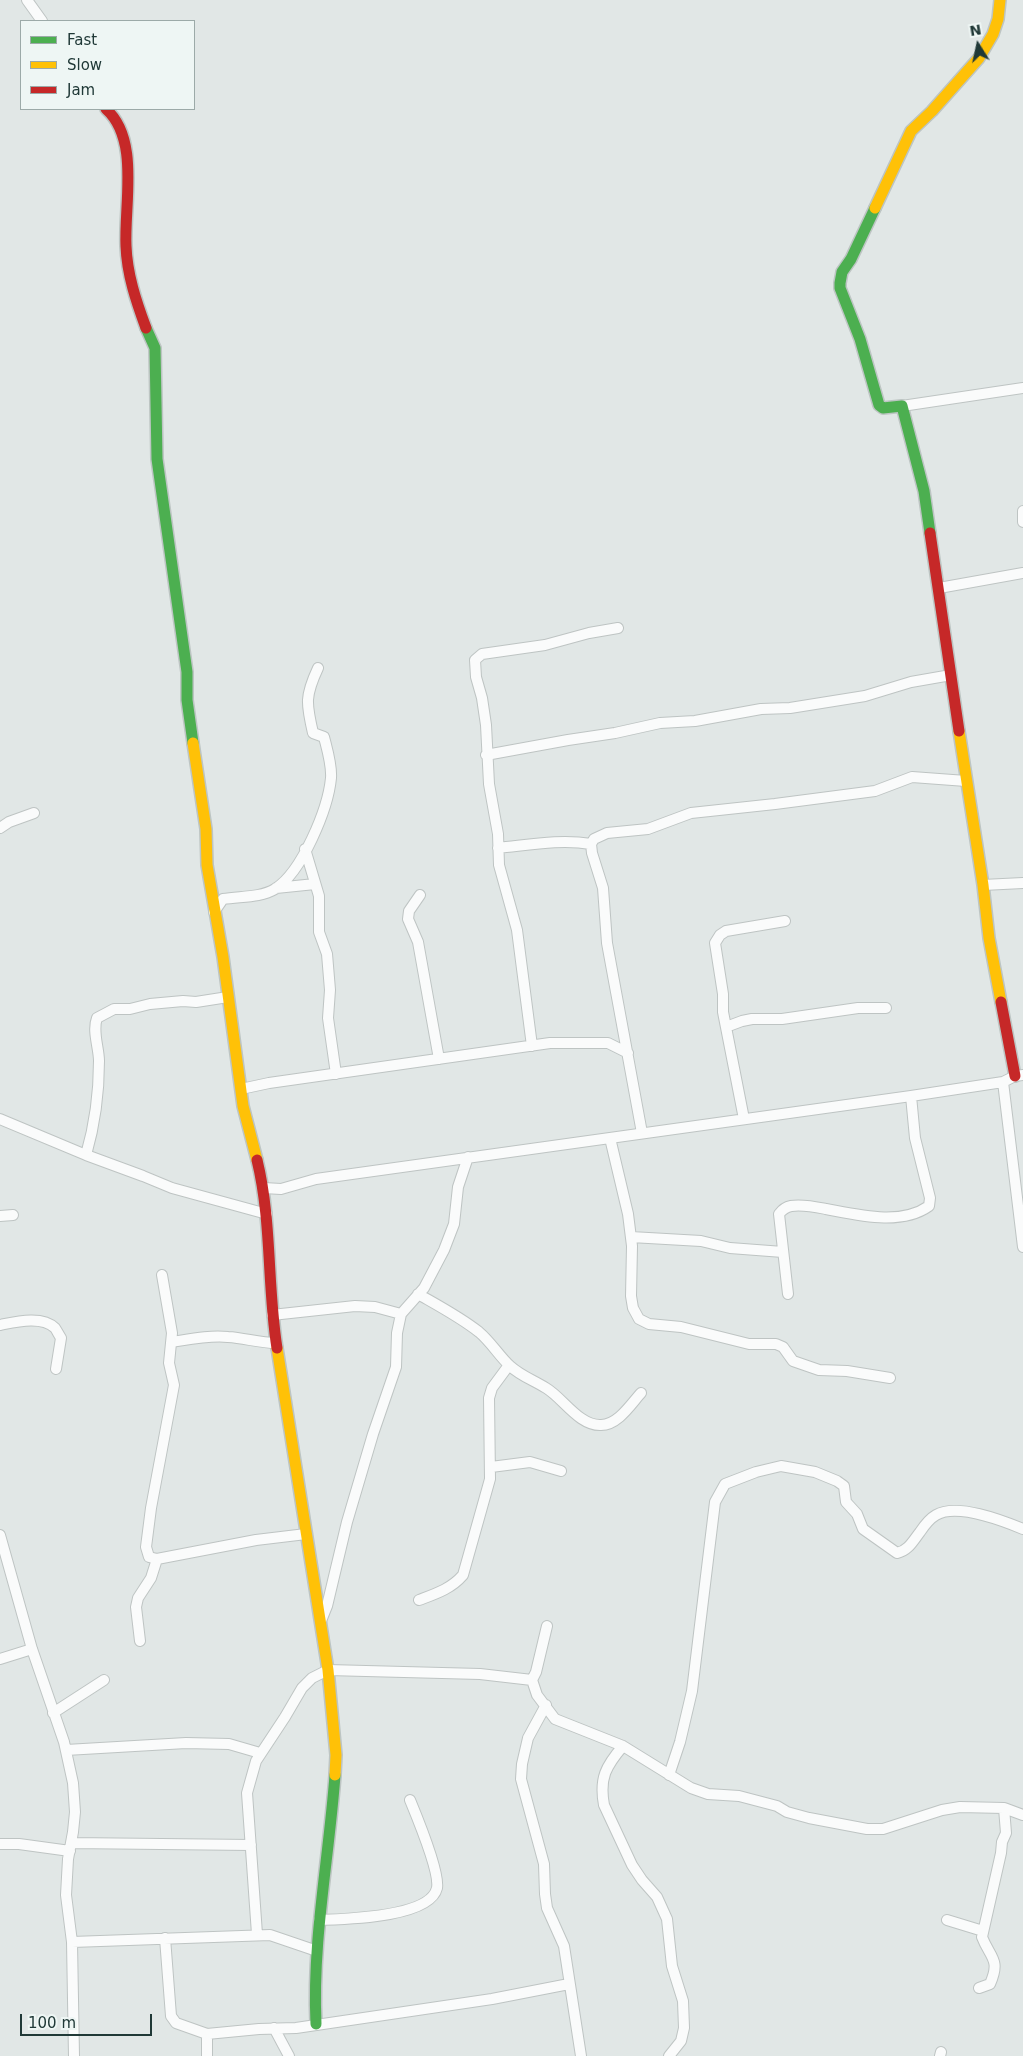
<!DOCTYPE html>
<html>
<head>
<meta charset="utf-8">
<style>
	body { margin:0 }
	#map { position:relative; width:1023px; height:2056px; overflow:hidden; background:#e1e7e6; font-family:"DejaVu Sans",sans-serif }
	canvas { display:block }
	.legend { position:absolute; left:20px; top:20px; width:175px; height:90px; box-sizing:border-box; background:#eef6f4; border:1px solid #9caaa8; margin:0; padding:6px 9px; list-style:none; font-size:15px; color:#203937 }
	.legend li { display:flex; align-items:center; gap:10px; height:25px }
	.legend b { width:25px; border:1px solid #9caaa8 }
	.north { position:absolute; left:953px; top:20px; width:50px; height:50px; -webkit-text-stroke:4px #eef6f4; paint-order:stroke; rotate:350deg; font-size:14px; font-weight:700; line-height:20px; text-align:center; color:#203937 }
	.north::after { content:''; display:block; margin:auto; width:18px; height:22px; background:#203937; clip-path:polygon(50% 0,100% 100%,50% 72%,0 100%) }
	.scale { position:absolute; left:20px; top:2014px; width:132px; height:22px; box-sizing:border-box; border:2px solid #203937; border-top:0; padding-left:6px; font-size:15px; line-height:18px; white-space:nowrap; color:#203937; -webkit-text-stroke:4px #eef6f4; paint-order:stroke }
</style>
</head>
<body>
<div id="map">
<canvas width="1023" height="2056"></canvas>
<ul class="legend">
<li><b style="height:6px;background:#4caf50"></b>Fast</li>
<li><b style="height:6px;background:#ffc107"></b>Slow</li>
<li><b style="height:6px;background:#c62828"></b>Jam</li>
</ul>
<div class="north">N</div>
<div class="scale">100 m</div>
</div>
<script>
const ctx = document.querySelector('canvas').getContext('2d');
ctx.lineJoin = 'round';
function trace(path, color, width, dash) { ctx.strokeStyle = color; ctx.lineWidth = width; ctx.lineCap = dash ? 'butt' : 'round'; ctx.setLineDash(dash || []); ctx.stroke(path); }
const street = new Path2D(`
	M 27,0 L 42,21
	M 902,406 L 1023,388
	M 1023,511 L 1023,522
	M 939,588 L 1023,573
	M 486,755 L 568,740 L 615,733 L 660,723 L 695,721 L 761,709 L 790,708 L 865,696 L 911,682 L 951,675
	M 0,828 L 9,822 L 34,813
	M 498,848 C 529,845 560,839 591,844
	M 305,849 L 319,896 L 319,932 L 327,954 L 330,990 L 328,1018 L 336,1074
	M 983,885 L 1023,883
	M 276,888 L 315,884
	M 420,895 L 409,911 L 408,919 L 418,942 L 439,1059
	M 214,912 L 223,899 C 240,896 260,898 275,889 C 302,872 328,809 331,778 C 332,765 327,749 324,737 L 313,733 C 306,703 305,696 318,668
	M 726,1027 L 742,1021 L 752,1019 L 782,1019 L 858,1008 L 886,1008
	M 532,1046 L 517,930 L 499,865 L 498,834 L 489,784 L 486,725 L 482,698 L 476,677 L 475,660 L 482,654 L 545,645 L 589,633 L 618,628
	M 1003,1082 L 1023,1247
	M 241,1089 L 269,1083 L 550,1043 L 608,1043 L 628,1053
	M 0,1119 L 86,1155 L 143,1176 L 172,1188 L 267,1214
	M 744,1119 L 723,1012 L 723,994 L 715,943 L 720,935 L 726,931 L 785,921
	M 642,1133 L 607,943 L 603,888 L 592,853 L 591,844 L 594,839 L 607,833 L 648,829 L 691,813 L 775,804 L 875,791 L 912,777 L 966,781
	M 610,1138 L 628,1214 L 632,1246 L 631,1296 L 633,1308 L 639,1319 L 649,1324 L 681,1327 L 749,1344 L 776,1344 L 783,1347 L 793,1361 L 819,1370 L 847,1371 L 890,1378
	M 86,1155 C 95,1124 99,1094 99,1061 C 99,1048 92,1031 97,1018 L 114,1009 L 130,1009 L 150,1004 L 183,1001 L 196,1002 L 228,997
	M 264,1188 L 281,1189 L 316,1179 L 911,1096 L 1003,1082 L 1015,1076 L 1023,1075
	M 0,1216 L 13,1215
	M 631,1237 L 701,1241 L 730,1248 L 783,1252
	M 162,1275 L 172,1333 L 169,1363 L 174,1385 L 151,1508 L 146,1547 L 149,1557 L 157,1559 L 256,1540 L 306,1534
	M 418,1294 C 439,1306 460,1317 479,1332 C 491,1342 499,1356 510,1366 C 521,1376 533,1380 546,1388 C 563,1398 579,1426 601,1425 C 618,1425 631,1404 641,1393
	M 788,1294 L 779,1214 C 782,1210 786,1207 791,1206 C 802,1204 816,1207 826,1209 C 858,1215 901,1226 929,1206 L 930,1198 L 915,1138 L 911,1096
	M 272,1315 L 355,1306 L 375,1307 L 401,1314
	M 0,1325 C 15,1322 42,1315 55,1328 C 57,1331 59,1335 61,1338 L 56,1369
	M 172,1342 C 191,1339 210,1335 228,1337 C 245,1338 259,1343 276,1343
	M 491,1467 L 530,1462 L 561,1471
	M 0,1535 L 32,1649 L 64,1742 L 73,1783 L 75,1812 L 73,1832 L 68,1859 L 66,1895 L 72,1942 L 74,2056
	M 419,1600 C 435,1594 451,1589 463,1575 L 490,1479 L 489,1398 L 492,1388 L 509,1365
	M 321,1621 L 327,1606 L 347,1522 L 373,1434 L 396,1367 L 397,1333 L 401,1314 L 424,1288 L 444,1250 L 454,1224 L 458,1187 L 468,1157
	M 547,1626 L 536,1672 L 532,1680 L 537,1695 L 555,1719 L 623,1746 L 691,1788 L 708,1794 L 739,1796 L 777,1806 L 787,1812 L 809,1818 L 867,1829 L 883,1829 L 942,1810 L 960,1807 L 1004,1808 L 1023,1815
	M 140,1641 L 136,1607 L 138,1598 L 151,1578 L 157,1559
	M 0,1659 L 32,1649
	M 546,1705 L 528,1738 L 522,1764 L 521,1779 L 544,1864 L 545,1894 L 547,1908 L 564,1946 L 581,2056
	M 53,1713 L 104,1680
	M 623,1746 C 606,1766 599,1778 604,1805 L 632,1865 L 642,1880 L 657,1897 L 667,1919 L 672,1966 L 683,2001 L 684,2028 L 681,2041 L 669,2056
	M 66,1750 L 186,1743 L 229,1744 L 260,1753
	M 669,1775 L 680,1742 L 692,1691 L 715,1502 L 725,1484 L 756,1472 L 781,1466 L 815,1472 L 837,1481 L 844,1486 L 846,1502 L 857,1514 L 863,1529 L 897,1553 C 908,1551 913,1541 920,1532 C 924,1526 929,1519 936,1515 C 957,1503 1001,1520 1023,1529
	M 71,1843 L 251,1845
	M 0,1844 L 19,1844 L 70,1851
	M 319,1920 C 343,1919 430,1918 437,1888 C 440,1872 417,1817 410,1800
	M 947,1920 L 983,1931
	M 257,1934 L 247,1793 L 256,1761 L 285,1717 L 302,1688 L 312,1678 L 328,1670 L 480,1674 L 532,1680
	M 165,1938 L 171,2016 L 176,2023 L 207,2034 L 259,2029 L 296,2028 L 492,1999 L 569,1984
	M 72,1942 L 270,1935 L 317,1951
	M 979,1988 L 990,1984 C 1001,1959 990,1958 982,1937 L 1001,1853 L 1002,1842 L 1006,1833 L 1004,1808
	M 274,2028 L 289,2056
	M 207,2056 L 207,2034
	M 940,2056 L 941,2052`);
const fast = new Path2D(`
	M 875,208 L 851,259 L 842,272 L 840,283 L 840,288 L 860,339 L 879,405 L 883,408 L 902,406 L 924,491 L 930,533
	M 146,328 L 155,348 L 157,459 L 187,672 L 187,700 L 193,743
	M 316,2024 C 312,1941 329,1858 335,1775`);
const slow = new Path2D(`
	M 875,208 L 911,131 L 932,111 L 979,58 L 993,34 L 998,19 L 1000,0
	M 959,731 L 983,885 L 989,938 L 1001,1002
	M 193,743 L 206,829 L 207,865 L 223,957 L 243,1106 L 257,1160
	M 277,1348 L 328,1670 L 336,1755 L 335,1775`);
const jam = new Path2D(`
	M 106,109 C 140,139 124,204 126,246 C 127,274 136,301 146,328
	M 930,533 L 959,731
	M 1001,1002 L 1015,1076
	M 257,1160 C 272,1221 267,1285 277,1348`);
trace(street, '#bec4c3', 12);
trace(fast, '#bdc5c3', 14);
trace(slow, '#bdc5c3', 14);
trace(jam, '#bdc5c3', 14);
trace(street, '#fafbfb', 10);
trace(fast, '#4caf50', 11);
trace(slow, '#ffc107', 11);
trace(jam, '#c62828', 11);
</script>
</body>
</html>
